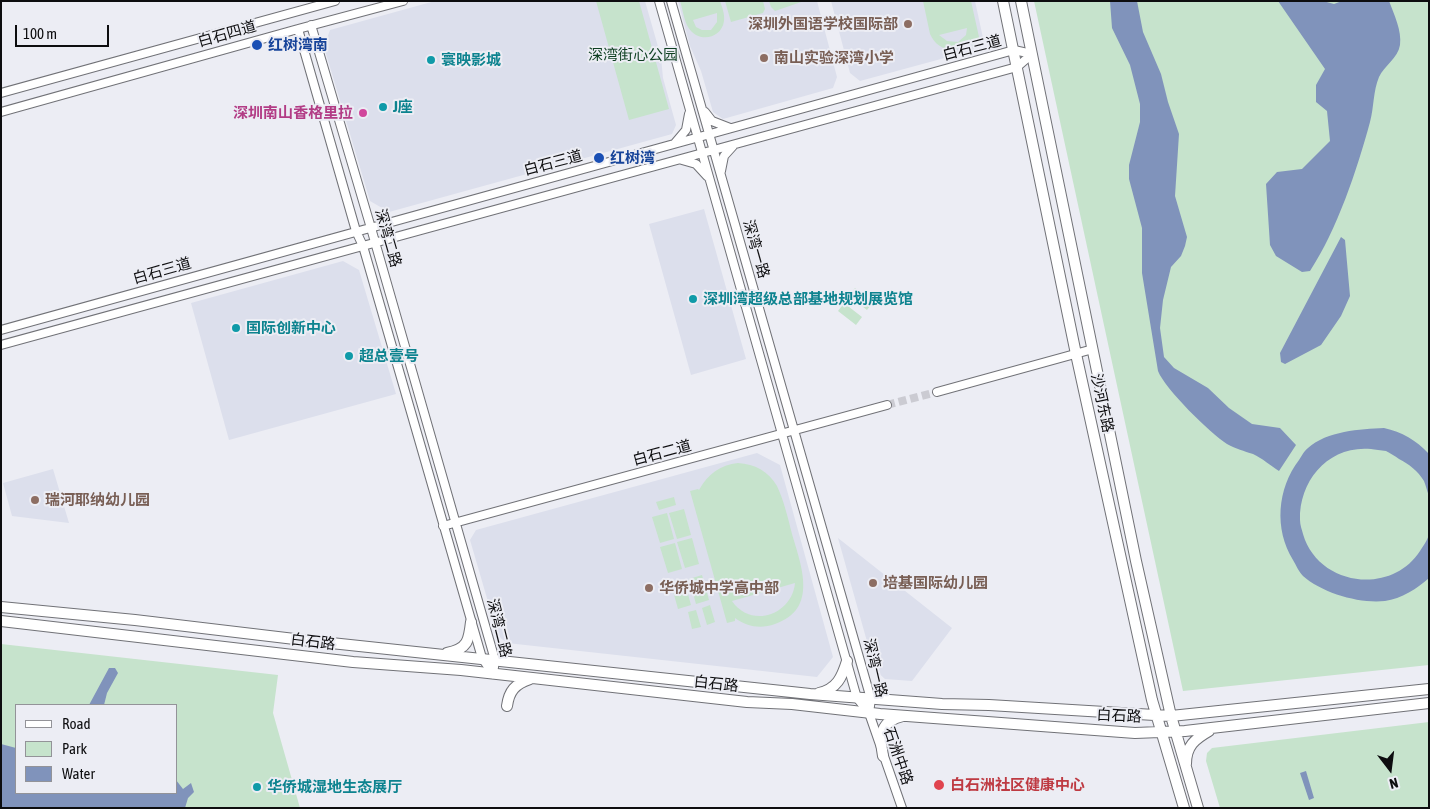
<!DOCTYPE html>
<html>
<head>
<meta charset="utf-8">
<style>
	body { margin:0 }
	#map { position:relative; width:1430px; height:809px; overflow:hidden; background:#ecedf4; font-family:"Asap Condensed",sans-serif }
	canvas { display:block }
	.frame { position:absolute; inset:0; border:2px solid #0d0d0f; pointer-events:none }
	.legend { position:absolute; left:15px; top:704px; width:162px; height:90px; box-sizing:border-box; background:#ecedf4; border:1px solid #939398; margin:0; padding:6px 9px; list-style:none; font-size:15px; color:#0d0d0f }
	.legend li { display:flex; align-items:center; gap:10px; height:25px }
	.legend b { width:25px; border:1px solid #939398 }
	.north { position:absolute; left:1365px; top:744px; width:50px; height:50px; -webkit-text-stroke:4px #ecedf4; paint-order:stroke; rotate:165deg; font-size:14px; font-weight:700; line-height:20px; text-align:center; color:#0d0d0f }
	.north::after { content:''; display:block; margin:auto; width:18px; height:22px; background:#0d0d0f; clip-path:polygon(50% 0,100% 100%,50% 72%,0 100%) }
	.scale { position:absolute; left:15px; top:25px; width:94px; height:22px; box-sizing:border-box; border:2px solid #0d0d0f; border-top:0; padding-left:6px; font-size:15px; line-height:18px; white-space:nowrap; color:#0d0d0f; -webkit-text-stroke:4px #ecedf4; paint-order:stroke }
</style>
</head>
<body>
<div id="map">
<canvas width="1430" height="809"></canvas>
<div class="frame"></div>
<ul class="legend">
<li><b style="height:6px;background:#fff"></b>Road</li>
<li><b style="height:14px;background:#c6e3cc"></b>Park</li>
<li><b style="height:14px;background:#8093bb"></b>Water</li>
</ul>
<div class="north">N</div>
<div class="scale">100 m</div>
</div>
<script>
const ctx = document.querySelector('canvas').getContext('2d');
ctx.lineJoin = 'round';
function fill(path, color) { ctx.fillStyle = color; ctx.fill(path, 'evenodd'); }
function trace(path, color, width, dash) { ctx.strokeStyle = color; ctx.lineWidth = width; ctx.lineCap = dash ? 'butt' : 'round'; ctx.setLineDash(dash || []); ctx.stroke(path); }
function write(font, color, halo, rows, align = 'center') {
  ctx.font = font + ' "Asap Condensed","Noto Sans SC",sans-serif'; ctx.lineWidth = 4; ctx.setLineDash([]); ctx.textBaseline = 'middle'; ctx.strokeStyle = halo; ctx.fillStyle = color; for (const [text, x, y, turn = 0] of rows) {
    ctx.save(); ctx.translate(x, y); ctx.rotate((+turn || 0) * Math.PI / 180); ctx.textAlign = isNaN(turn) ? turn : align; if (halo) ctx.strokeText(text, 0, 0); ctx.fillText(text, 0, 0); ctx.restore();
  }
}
const built = new Path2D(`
	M 435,1 L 645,1 L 661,57 L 663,78 L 676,125 L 672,134 L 389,212 L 370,201 L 324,47 L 330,30 Z
	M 678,1 L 817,1 L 837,77 L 833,88 L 723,119 L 713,112 L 701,71 L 690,46 Z
	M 831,1 L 975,1 L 985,47 L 860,81 L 850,73 Z
	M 704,209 L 746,359 L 691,375 L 649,224 Z
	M 343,261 L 359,270 L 396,394 L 229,440 L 191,303 Z
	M 757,453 L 780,465 L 833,657 L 817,677 L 507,643 L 498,636 L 470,540 L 476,530 Z
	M 53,469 L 69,523 L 12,516 L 3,483 Z
	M 838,538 L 952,628 L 912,681 L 885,679 L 875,670 Z`);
const green = new Path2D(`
	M 596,1 L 639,1 L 669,109 L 629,120 Z
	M 680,1 L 720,1 C 722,7 725,14 724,21 C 722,37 702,43 691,31 C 684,24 683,10 680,1 ZM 717,13 L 717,22 L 711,30 L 702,30 L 696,27 L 693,20 Z
	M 725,1 L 763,1 L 765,9 L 763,13 L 731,22 Z
	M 769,1 L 804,1 L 775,11 L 771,7 Z
	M 923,1 L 971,1 L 981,46 L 973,48 L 971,41 C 957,54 938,52 930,34 ZM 967,28 L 966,35 L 958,42 L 947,41 L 939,35 Z
	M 1034,1 L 1429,1 L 1429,665 L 1183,691 Z
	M 855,288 L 873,302 L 867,310 L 849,296 Z
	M 844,303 L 862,317 L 856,325 L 838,311 Z
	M 738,463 C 755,464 768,471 777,486 C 784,501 788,518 792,534 C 801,565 819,609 775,624 C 761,629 747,627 735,618 L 735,621 L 727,623 L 690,491 L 698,489 L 699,490 C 708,474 720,465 738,463 ZM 795,583 C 792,615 751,629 732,601 Z
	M 674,497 L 676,505 L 659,510 L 656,502 Z
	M 684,509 L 691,535 L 677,539 L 669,513 Z
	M 667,513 L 674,539 L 660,543 L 652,517 Z
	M 692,538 L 699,564 L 685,568 L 677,542 Z
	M 675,543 L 682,569 L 668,573 L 660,547 Z
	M 702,575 L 709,600 L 696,604 L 689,579 Z
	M 684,580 L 691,605 L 678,609 L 671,584 Z
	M 710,605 L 715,622 L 707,625 L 702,608 Z
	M 696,610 L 701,627 L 692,629 L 688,612 Z
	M 1,644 L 278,675 L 273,713 L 300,808 L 1,808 ZM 16,705 L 176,705 L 176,793 L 16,793 Z
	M 1429,722 L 1429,808 L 1220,808 L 1206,761 L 1207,753 L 1212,748 Z`);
const water = new Path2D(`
	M 1110,1 L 1137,1 L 1143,32 L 1161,74 L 1168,102 L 1179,134 L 1175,196 L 1187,237 L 1185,246 L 1181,256 L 1171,267 L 1163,300 L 1160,328 L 1164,357 L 1174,368 L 1208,388 L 1229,408 L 1252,424 L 1280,428 L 1296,445 L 1279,471 C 1271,466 1262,458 1253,454 C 1244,451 1236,449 1227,444 C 1210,433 1165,389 1158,371 L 1142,273 L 1142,228 L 1129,179 L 1129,165 L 1140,122 L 1140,104 L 1130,65 L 1112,28 Z
	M 1278,1 L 1323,1 L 1334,4 L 1342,1 L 1389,1 C 1394,14 1402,31 1400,45 C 1398,58 1384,66 1379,77 C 1373,91 1374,108 1370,122 C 1357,170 1337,230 1310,271 L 1302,272 L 1276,256 L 1270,245 L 1266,184 L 1277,172 L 1302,169 L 1330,141 L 1327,111 L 1316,102 L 1316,85 L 1325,69 Z
	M 1341,237 L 1345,240 L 1350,296 L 1341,316 L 1321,345 L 1285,364 L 1281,362 L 1280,353 Z
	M 1384,428 C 1402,432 1416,440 1429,454 L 1429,496 C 1427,491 1426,486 1424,481 C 1418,471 1409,464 1399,459 C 1395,456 1390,453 1386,451 C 1381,450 1375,450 1371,449 C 1329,445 1299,480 1300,520 C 1300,525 1302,530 1303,534 C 1318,586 1391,596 1420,551 C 1423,546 1427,541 1429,535 L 1429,578 C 1418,588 1401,599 1385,601 C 1360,604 1322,593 1303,576 C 1299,572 1296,565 1293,560 C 1274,529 1277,489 1299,460 C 1301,457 1304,451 1308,448 C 1327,431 1360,429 1384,428 Z
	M 109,668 L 115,668 L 118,673 L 107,693 L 104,705 L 89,705 Z
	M 1,744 L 16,748 L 16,793 L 176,793 L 176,780 L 183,789 L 191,783 L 194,792 L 188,798 L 185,808 L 1,808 Z
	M 1306,771 L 1314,798 L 1309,800 L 1300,773 Z`);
const minorTunnel = new Path2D(`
	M 887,405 L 937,392`);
const minor = new Path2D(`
	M 659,1 L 857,698 L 869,713 L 902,808
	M 671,1 L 871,699 L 869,713
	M 311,25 L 371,228 L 495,660 L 493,674
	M 298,29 L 356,231 L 363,246 L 482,658 L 493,674
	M 1,93 L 335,1
	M 1,112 L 298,29 L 403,1
	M 705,112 L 712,121 L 730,128
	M 675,143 L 686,130 L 689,114
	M 682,160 L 696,164 L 707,176
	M 721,171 L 724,156 L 733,146
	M 1,330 L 1014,50 L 1032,54
	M 1,345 L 1017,67 L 1032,54
	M 937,392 L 1093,349
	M 443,526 L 887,405`);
const major = new Path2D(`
	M 1003,1 L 1076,354 L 1152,700 L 1184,808
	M 1021,1 L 1136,561 L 1171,716 L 1198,808
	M 1,607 L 135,620 L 303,640 L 810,694 L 942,704 L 989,705 L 1171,716 L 1429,689
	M 1,621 L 353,662 L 461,670 L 747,702 L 792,704 L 880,714 L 1135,733 L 1185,731 L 1429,703
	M 447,653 C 468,649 469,640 471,622
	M 819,693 C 837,689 842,677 847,661
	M 507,706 C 509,691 515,684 530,679
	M 883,756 C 879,736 880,721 903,716
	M 1186,764 C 1186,746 1195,739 1209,731`);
const markers = [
	[908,24,5,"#8d6e63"],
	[257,45,6,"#1a4fb4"],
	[764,58,5,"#8d6e63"],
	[431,60,5,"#0f9aa8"],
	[383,107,5,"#0f9aa8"],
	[363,113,5,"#d1479c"],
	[599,158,6,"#1a4fb4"],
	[693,299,5,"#0f9aa8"],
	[236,328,5,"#0f9aa8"],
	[349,356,5,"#0f9aa8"],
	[35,500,5,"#8d6e63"],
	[873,583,5,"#8d6e63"],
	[649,588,5,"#8d6e63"],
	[939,785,6,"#e0444e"],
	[257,787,5,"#0f9aa8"]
];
const educationNames = [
	["深圳外国语学校国际部",898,24,"right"],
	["南山实验深湾小学",774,58],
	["瑞河耶纳幼儿园",45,500],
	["培基国际幼儿园",883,583],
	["华侨城中学高中部",659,588]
];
const streetNames = [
	["白石四道",227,34,-16],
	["白石三道",972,48,-15],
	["白石三道",553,163,-15],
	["深湾二路",388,238,74],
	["深湾一路",756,249,74],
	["白石三道",162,271,-16],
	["沙河东路",1102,403,78],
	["白石二道",662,453,-15],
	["深湾二路",499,628,76],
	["白石路",313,642,7],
	["深湾一路",875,668,77],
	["白石路",716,684,6],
	["白石路",1119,716,3],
	["石洲中路",898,756,71]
];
const transitNames = [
	["红树湾南",268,45],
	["红树湾",610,158]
];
const parkNames = [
	["深湾街心公园",633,55]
];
const cultureNames = [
	["寰映影城",441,60],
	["J座",393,107],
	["深圳湾超级总部基地规划展览馆",703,299],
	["国际创新中心",246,328],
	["超总壹号",359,356],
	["华侨城湿地生态展厅",267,787]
];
const hotelNames = [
	["深圳南山香格里拉",353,113]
];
const healthNames = [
	["白石洲社区健康中心",950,785]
];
fill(built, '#dcdfec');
fill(green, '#c6e3cc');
fill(water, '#8093bb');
trace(minorTunnel, '#cbcbd2', 8, [8, 4]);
trace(minor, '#717277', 10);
trace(major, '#717277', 12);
trace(minor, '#fff', 8);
trace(major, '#fff', 10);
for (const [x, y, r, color] of markers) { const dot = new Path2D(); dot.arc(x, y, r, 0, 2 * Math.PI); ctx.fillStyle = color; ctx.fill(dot); trace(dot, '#ecedf4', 2); }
write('bold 15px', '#785e54', '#ecedf4', educationNames, 'left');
write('15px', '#0d0d0f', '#ecedf4', streetNames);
write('bold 15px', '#164399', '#ecedf4', transitNames, 'left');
write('15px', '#0e3f21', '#ecedf4', parkNames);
write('bold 15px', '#0d838f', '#ecedf4', cultureNames, 'left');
write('bold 15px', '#b23c85', '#ecedf4', hotelNames, 'right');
write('bold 15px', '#be3a42', '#ecedf4', healthNames, 'left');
</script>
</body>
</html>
